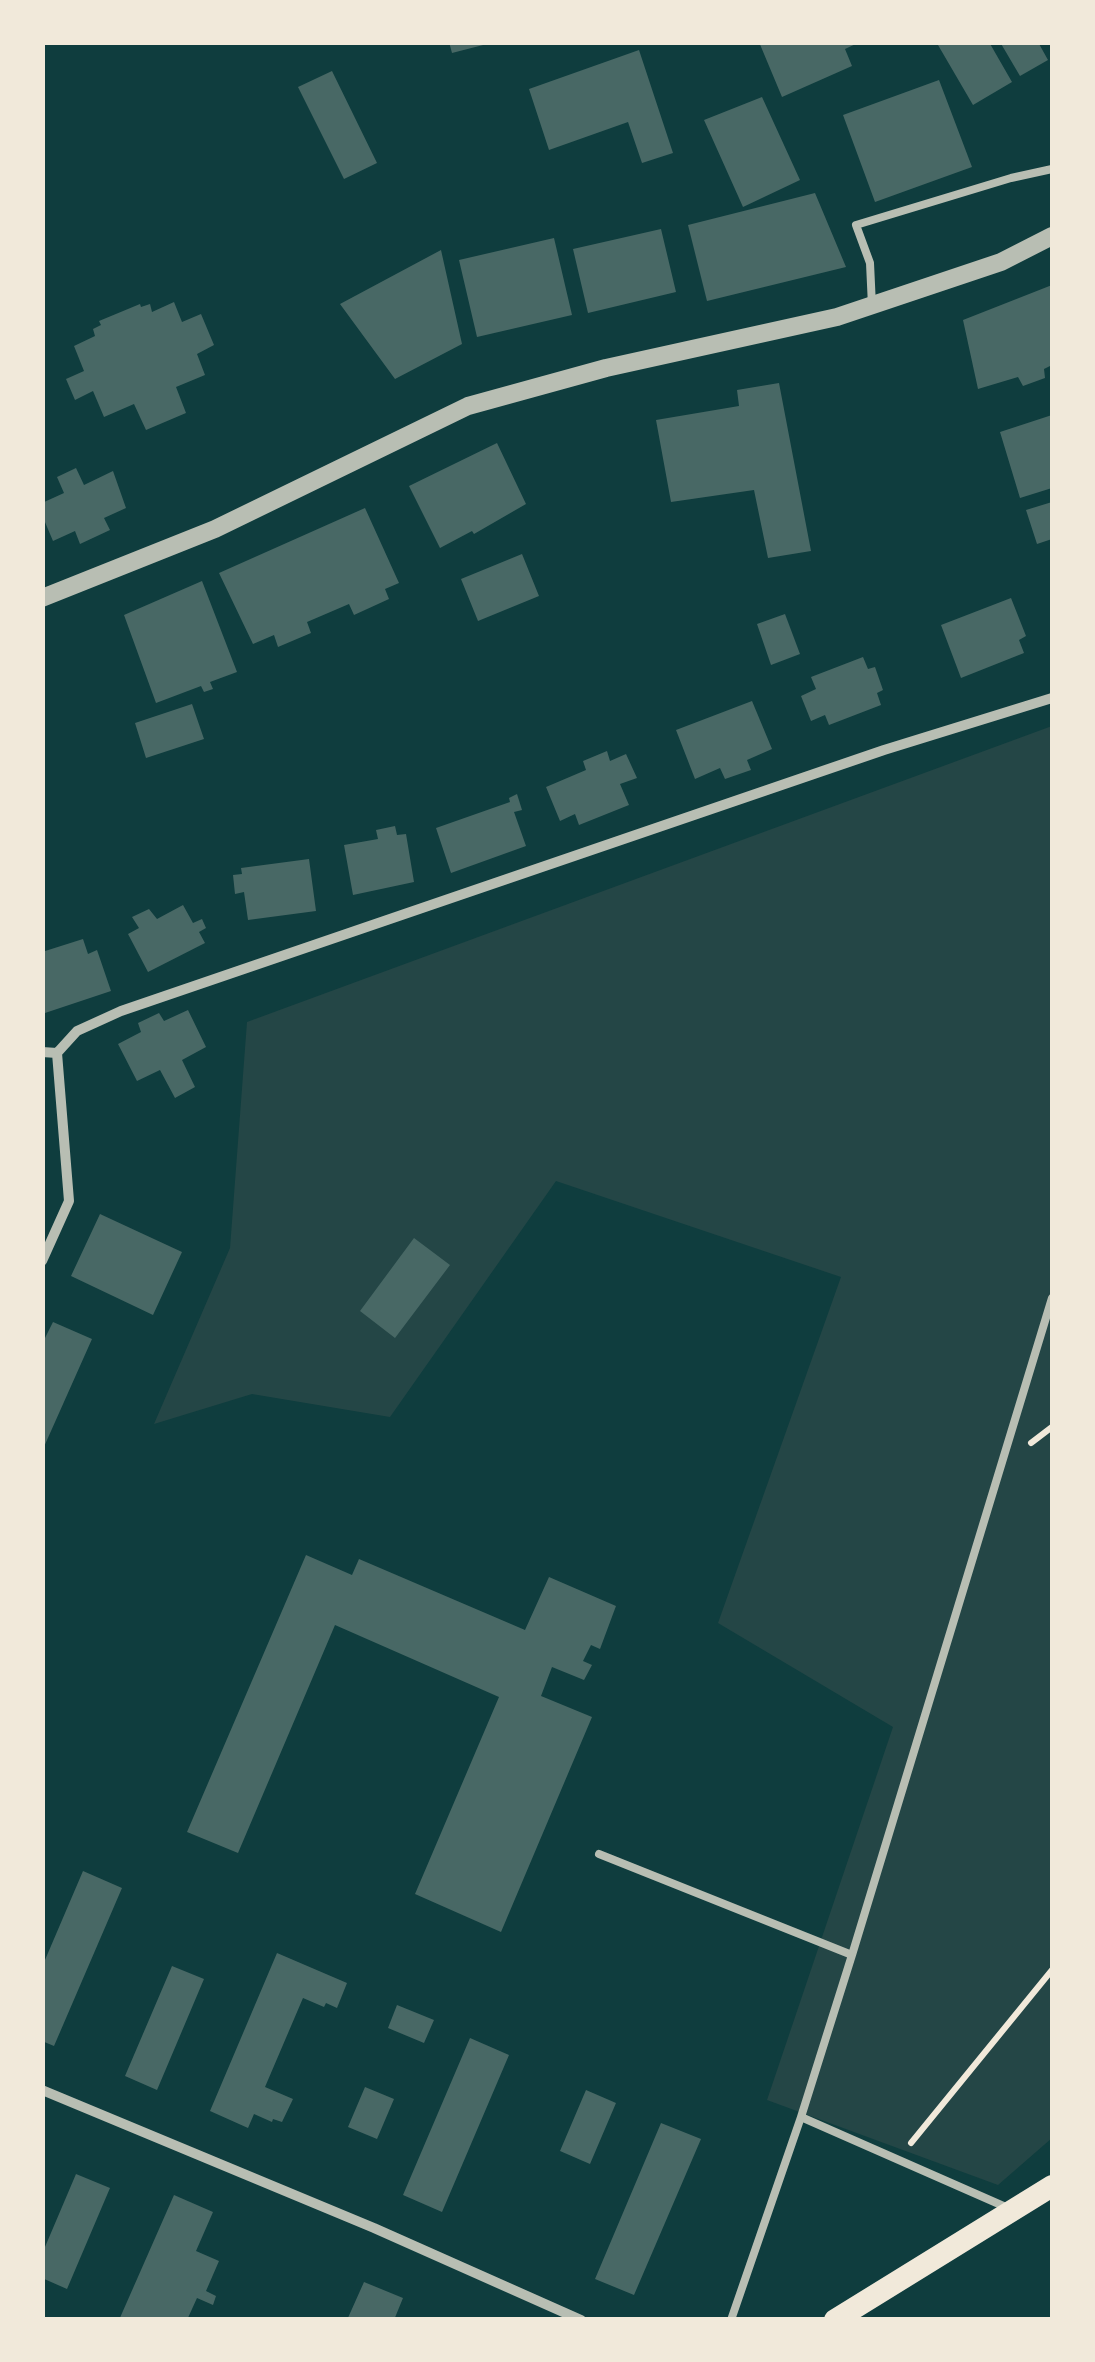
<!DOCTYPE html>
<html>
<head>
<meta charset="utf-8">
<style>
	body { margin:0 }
	#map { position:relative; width:1095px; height:2362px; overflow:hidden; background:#0f3d3e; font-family:Manrope,sans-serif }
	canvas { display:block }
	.frame { position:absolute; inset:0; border:45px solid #f1e9da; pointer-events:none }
</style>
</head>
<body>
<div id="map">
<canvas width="1095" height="2362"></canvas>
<div class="frame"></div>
</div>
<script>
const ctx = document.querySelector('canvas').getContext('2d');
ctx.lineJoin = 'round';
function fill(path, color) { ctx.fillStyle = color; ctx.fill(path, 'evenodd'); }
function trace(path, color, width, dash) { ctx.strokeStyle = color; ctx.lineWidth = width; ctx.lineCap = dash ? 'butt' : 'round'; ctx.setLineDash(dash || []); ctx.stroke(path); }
const green = new Path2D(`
	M 1052,726 L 1052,2138 L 998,2185 L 767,2100 L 893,1727 L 718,1623 L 841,1277 L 556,1181 L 390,1417 L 252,1394 L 154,1424 L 230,1248 L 247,1022 Z`);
const building = new Path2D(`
	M 449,42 L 487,42 L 487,44 L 452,53 Z
	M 759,42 L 860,42 L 845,49 L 852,66 L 782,97 Z
	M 943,42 L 989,42 L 1012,82 L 973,105 L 938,45 Z
	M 1000,42 L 1038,42 L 1048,60 L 1020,76 Z
	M 639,50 L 673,153 L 642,163 L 628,122 L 549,150 L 529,89 Z
	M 332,71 L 377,163 L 344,179 L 298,87 Z
	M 939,80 L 972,167 L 875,202 L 843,115 Z
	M 762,97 L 800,180 L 743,207 L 704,120 Z
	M 815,193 L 846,267 L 707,301 L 688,225 Z
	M 661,229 L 676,292 L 588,313 L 573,249 Z
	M 554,238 L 572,315 L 477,337 L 459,260 Z
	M 441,250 L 462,344 L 395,379 L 340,304 Z
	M 1052,285 L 1052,365 L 1044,369 L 1045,378 L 1023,386 L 1018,377 L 978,389 L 963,320 Z
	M 174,302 L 182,322 L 201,314 L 214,345 L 197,354 L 205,375 L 176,387 L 186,413 L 146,430 L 134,404 L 104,417 L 93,391 L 75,400 L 66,379 L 84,371 L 74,346 L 95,336 L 93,329 L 101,325 L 99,321 L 140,304 L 141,307 L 150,304 L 152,312 Z
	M 779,383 L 811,551 L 768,558 L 754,490 L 671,502 L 656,420 L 739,406 L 737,390 Z
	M 1052,415 L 1052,488 L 1020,498 L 1000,432 Z
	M 497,443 L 526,504 L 474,534 L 472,531 L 440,548 L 409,486 Z
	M 76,468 L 84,485 L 113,471 L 126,508 L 104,518 L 110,530 L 80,544 L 75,531 L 53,541 L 42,515 L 42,503 L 64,493 L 57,477 Z
	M 1052,502 L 1052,539 L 1037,544 L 1026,510 Z
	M 365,508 L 399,583 L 385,589 L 389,599 L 354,615 L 349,604 L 307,622 L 311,633 L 278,647 L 274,635 L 253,644 L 219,573 Z
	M 522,554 L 539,596 L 478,621 L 461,579 Z
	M 202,581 L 237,672 L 210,682 L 213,689 L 204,692 L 201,686 L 156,703 L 124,615 Z
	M 1011,598 L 1026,636 L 1019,640 L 1024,653 L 961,678 L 941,625 Z
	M 785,614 L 800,654 L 771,665 L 757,624 Z
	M 863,657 L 868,669 L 875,667 L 883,690 L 877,693 L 881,705 L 829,725 L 825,715 L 811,721 L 801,696 L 816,689 L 811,677 Z
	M 752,701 L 772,749 L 747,760 L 751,770 L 725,779 L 720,768 L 695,779 L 676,730 Z
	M 192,704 L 204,739 L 146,758 L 135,723 Z
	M 607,751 L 610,761 L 626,754 L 637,778 L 620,784 L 629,805 L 579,825 L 575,814 L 560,821 L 546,787 L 586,770 L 583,761 Z
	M 517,794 L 522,810 L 514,812 L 526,846 L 451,873 L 436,828 L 510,802 L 509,798 Z
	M 395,826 L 397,835 L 406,834 L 414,882 L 353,895 L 344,845 L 378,839 L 376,830 Z
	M 309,859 L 316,911 L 248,920 L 244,892 L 235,894 L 233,875 L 242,874 L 241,868 Z
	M 183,905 L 193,923 L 202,919 L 206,928 L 199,932 L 205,943 L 148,972 L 128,934 L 139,928 L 132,917 L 149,909 L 157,919 Z
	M 83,939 L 88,954 L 97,950 L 111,991 L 42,1014 L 42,952 Z
	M 188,1010 L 206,1047 L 182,1060 L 195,1087 L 175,1098 L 160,1070 L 137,1081 L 118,1044 L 141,1032 L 138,1023 L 159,1013 L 164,1021 Z
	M 100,1214 L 182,1252 L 153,1315 L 71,1276 Z
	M 414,1238 L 450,1265 L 395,1338 L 360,1311 Z
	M 53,1322 L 92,1339 L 43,1449 L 42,1344 Z
	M 306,1555 L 352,1575 L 359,1559 L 525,1630 L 549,1577 L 616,1606 L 600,1649 L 591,1645 L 583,1661 L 592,1665 L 584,1680 L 552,1667 L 541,1696 L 592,1717 L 501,1932 L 415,1894 L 499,1697 L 335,1625 L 238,1853 L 187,1832 Z
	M 83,1871 L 122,1888 L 54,2046 L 42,2041 L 42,1967 Z
	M 277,1953 L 347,1983 L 337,2008 L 326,2003 L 324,2007 L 303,1998 L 265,2087 L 293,2099 L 282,2122 L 273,2119 L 272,2122 L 254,2114 L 248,2128 L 210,2111 Z
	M 172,1966 L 204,1979 L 157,2090 L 125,2076 Z
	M 397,2005 L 434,2020 L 424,2043 L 388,2028 Z
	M 470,2038 L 509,2055 L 442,2212 L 403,2195 Z
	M 365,2087 L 394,2099 L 377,2139 L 348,2127 Z
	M 586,2090 L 616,2103 L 590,2164 L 560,2151 Z
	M 661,2123 L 701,2139 L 634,2295 L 595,2279 Z
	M 76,2174 L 110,2188 L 67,2289 L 42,2278 L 42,2254 Z
	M 174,2195 L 213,2212 L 196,2251 L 219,2261 L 206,2291 L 216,2296 L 213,2305 L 197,2298 L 187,2320 L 119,2320 Z
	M 364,2282 L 403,2298 L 394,2320 L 347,2320 Z`);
const path = new Path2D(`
	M 1031,1443 L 1052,1427
	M 911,2143 L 1052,1970`);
const service = new Path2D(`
	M 872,306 L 870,263 L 856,225 L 1011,178 L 1052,169
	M 599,1854 L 852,1955 L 801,2117
	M 852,1955 L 1052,1298
	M 731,2320 L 801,2117 L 1008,2208`);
const minor = new Path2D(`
	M 42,1052 L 57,1053 L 77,1031 L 121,1011 L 884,750 L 1052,698
	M 42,1261 L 69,1201 L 57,1053
	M 42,2090 L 374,2228 L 581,2320`);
const tertiary = new Path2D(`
	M 42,598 L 215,529 L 468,406 L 606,368 L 837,317 L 1001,262 L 1052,236`);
const primary = new Path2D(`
	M 835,2320 L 1052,2186`);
fill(green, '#244646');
fill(building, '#486865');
trace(path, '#f1e9da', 6);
trace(service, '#b8beb3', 8);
trace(minor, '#b8beb3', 10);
trace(tertiary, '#b8beb3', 18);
trace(primary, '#f1e9da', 22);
</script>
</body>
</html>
